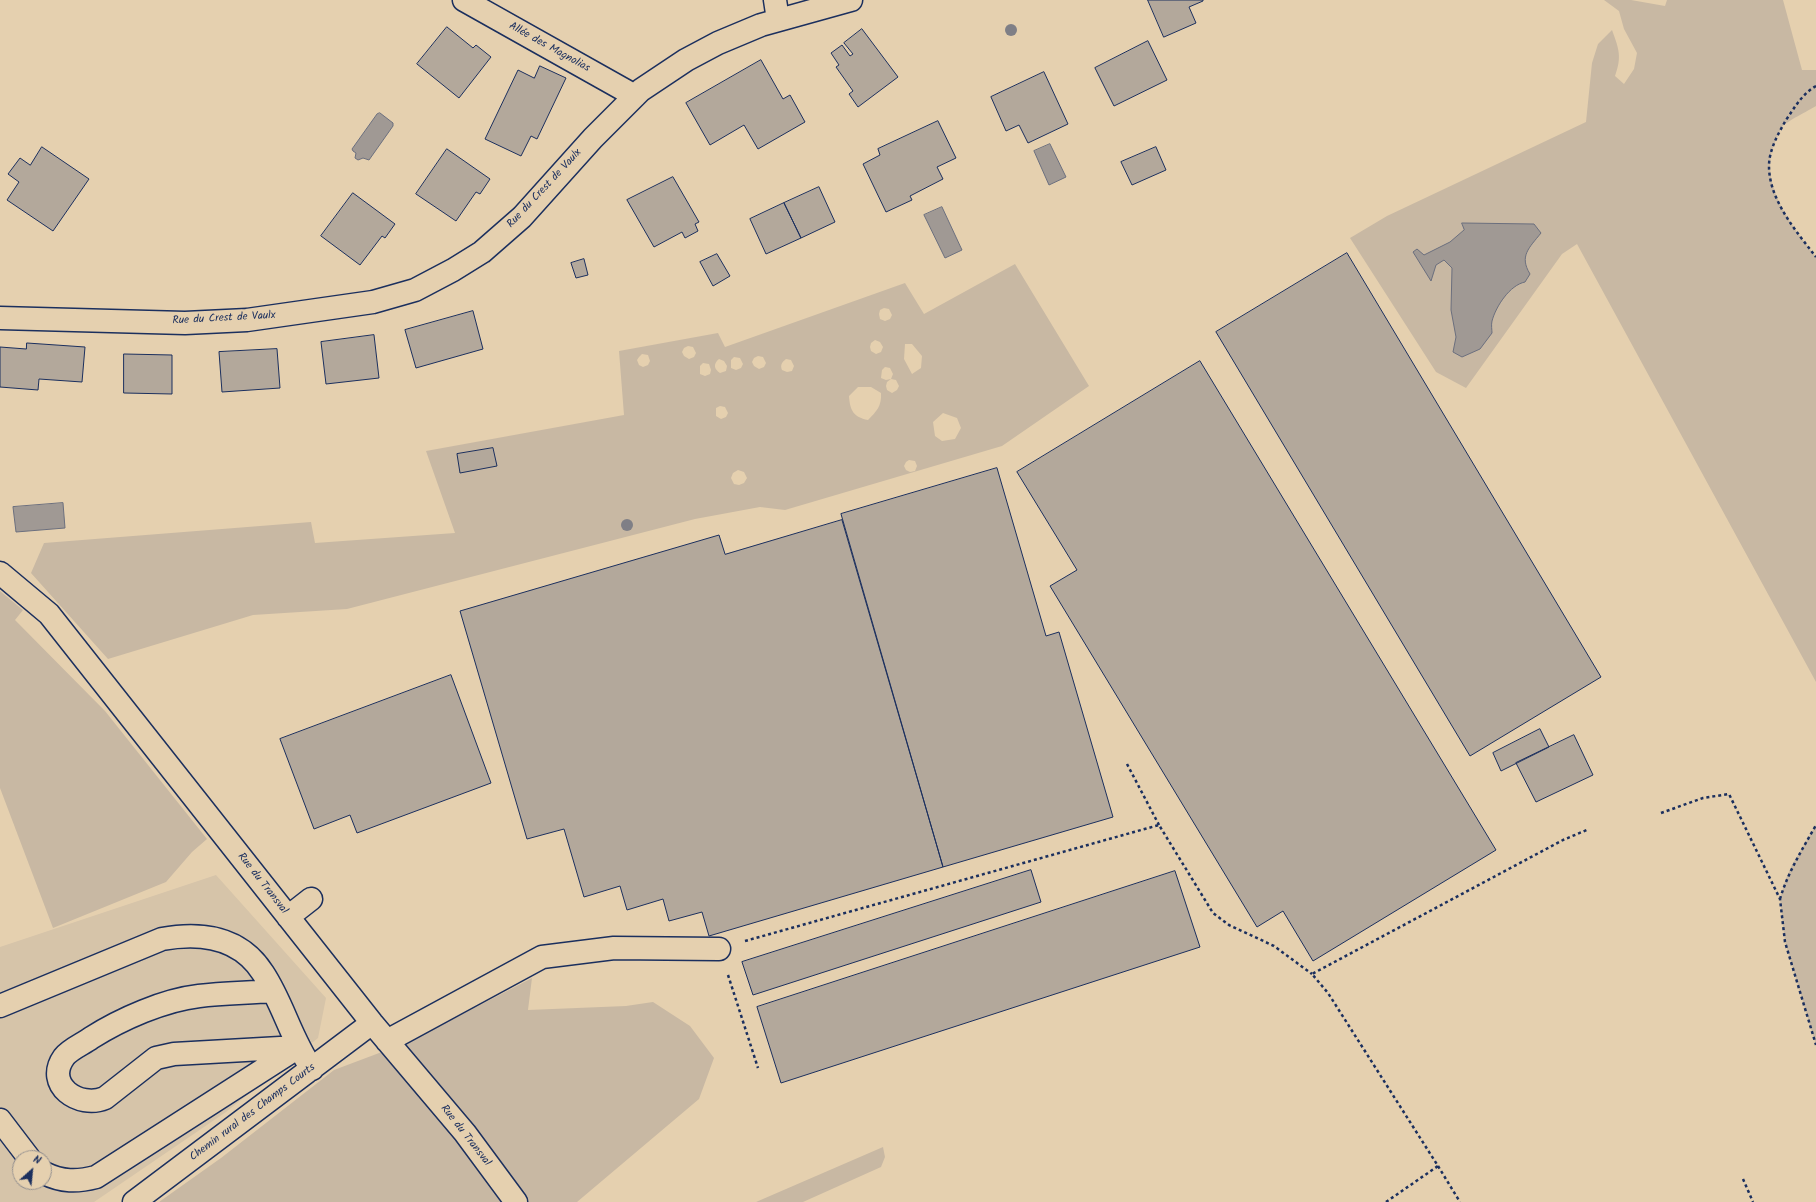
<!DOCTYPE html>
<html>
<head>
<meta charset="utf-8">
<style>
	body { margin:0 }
	#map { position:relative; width:1816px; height:1202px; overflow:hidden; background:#e5d0af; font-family:Kalam,sans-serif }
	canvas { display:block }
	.north { position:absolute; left:12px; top:1150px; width:40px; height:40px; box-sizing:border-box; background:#e5d0af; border:1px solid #94908f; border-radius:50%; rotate:27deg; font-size:11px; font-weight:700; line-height:16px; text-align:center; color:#1b2f5e }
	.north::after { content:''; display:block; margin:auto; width:14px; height:18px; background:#1b2f5e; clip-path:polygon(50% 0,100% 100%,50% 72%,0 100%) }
</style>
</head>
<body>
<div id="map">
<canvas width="1816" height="1202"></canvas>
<div class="north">N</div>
</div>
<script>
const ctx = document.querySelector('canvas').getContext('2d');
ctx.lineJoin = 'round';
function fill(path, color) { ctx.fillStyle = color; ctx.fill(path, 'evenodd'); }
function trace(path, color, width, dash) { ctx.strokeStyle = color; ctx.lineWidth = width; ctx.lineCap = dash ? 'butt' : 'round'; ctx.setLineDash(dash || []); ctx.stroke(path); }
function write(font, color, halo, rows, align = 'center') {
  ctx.font = font + ' Kalam,sans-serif'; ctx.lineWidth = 3; ctx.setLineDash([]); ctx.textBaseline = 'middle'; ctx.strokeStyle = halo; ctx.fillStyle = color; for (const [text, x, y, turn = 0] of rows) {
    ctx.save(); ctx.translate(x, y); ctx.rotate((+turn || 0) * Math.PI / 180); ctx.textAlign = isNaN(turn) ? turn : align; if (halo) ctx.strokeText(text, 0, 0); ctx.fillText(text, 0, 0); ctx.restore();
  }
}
const built = new Path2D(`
	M 216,875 L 326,998 L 318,1038 L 226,1112 L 94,1202 L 0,1202 L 0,947 ZM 20,1158 L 44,1158 L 44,1182 L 20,1182 Z`);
const green = new Path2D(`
	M 1604,0 L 1631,0 L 1665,6 L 1667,0 L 1783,0 L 1802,70 L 1816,70 L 1816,106 C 1808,111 1787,121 1782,127 C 1780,130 1778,135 1777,138 C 1755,181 1791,224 1816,257 L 1816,682 L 1577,244 L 1562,254 L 1466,388 L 1436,372 L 1350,238 L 1387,216 L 1586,122 L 1592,63 L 1598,44 L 1612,30 C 1619,49 1622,57 1615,76 L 1624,84 L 1634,69 L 1637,53 L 1624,29 L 1619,11 Z
	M 1015,264 L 1089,386 L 1002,446 L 785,510 L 760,507 L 695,519 L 347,609 L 253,615 L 108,659 L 31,573 L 44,543 L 311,522 L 315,543 L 455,533 L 426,451 L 624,415 L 619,351 L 718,333 L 725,347 L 905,283 L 924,314 ZM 884,308 L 889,309 L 892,315 L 890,319 L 885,321 L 880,319 L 879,314 L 880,310 ZM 875,340 L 880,342 L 883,347 L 881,352 L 876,354 L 871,351 L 870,347 L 871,343 ZM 905,344 L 912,344 L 922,356 L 921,368 L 912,374 L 904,359 ZM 688,346 L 693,347 L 696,353 L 694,357 L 689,359 L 684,356 L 682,352 L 684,348 ZM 642,354 L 648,355 L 650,361 L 648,365 L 643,367 L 639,365 L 637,360 L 639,357 ZM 758,356 L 763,357 L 766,363 L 764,367 L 759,369 L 754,366 L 752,362 L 754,358 ZM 734,357 L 740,358 L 743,364 L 741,368 L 736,370 L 731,368 L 731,360 ZM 719,359 L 724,361 L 727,366 L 726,371 L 720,373 C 714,369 713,364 719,359 ZM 786,359 L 791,360 L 794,366 L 792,371 L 787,372 L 782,370 C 780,365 782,362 786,359 ZM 703,363 L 709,364 L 711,370 L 710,374 L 705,376 L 700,374 L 700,366 ZM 885,367 L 890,368 L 893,374 L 891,379 L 886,380 L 881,378 L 882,370 ZM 891,379 L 896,380 L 899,386 L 897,390 L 892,393 L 887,390 L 886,386 L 887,382 ZM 858,387 L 871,387 L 881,393 C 882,406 876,412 868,420 C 853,417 850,410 849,396 ZM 720,406 L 725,407 L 728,413 L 726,417 L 721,419 L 716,416 L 716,408 ZM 943,413 L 957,418 L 961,428 L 955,439 L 942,441 L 935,436 L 933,422 ZM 909,460 L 915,461 L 917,466 L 915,471 L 910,472 L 906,470 L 904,466 L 906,462 ZM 738,470 L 744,472 L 747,478 L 744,483 L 739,485 L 734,484 L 731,478 L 733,473 Z
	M 0,591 L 23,610 L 15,620 L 105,711 L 207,839 L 192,852 L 166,882 L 53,928 L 0,788 Z
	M 1816,825 L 1816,1045 L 1785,942 L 1780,899 L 1785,881 L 1792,865 Z
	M 532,978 L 528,1010 L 626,1006 L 653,1002 L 690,1026 L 714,1058 L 699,1099 L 577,1202 L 159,1202 L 221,1158 L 334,1070 L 411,1041 Z
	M 883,1147 L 885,1157 L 881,1167 L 803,1202 L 756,1202 Z`);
const water = new Path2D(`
	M 380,113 L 393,123 L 393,126 L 369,160 L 363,158 L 358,160 L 355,158 L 356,153 L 353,151 L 352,149 L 377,114 Z
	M 1050,144 L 1066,177 L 1049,185 L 1034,151 Z
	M 942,207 L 962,250 L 945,258 L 924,215 Z
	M 1462,223 L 1534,224 L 1541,233 C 1529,248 1519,256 1530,274 L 1525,282 C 1510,285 1496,306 1492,321 C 1491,325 1492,330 1492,333 L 1480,349 L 1462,357 L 1453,352 L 1456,337 L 1451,310 L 1452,268 L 1444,260 L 1436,265 L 1431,281 L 1413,252 L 1417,249 L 1424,255 L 1450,242 L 1464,230 Z
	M 63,503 L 65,528 L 16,532 L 13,507 Z`);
const building = new Path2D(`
	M 1148,0 L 1203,0 L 1203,1 L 1189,7 L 1196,23 L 1164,37 Z
	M 447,27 L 473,48 L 476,45 L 491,57 L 459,98 L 417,64 Z
	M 862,29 L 898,77 L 858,107 L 849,94 L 853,91 L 836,67 L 839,65 L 831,53 L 842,45 L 850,56 L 853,54 L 844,43 Z
	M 1148,41 L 1167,80 L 1114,106 L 1095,68 Z
	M 761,60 L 783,99 L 790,95 L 805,122 L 758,149 L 744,125 L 710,145 L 686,103 Z
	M 540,66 L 566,78 L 537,139 L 531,136 L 521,156 L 485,139 L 518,70 L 534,78 Z
	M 1044,72 L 1068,124 L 1028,143 L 1019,125 L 1006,131 L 991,97 Z
	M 938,121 L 956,158 L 937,167 L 943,179 L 910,196 L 912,200 L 886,212 L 863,164 L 880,155 L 878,149 Z
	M 42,147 L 89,179 L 53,231 L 7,200 L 19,182 L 8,174 L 20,158 L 30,165 Z
	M 1156,147 L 1166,170 L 1132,185 L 1121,162 Z
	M 447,149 L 490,179 L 480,194 L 476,192 L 456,221 L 416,194 Z
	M 673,177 L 699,222 L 695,224 L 698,231 L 685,238 L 682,232 L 654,247 L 627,200 Z
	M 819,187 L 835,222 L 801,238 L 784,203 Z
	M 353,193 L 395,224 L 385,238 L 382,236 L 360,265 L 321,236 Z
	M 784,203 L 801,238 L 766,254 L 750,219 Z
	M 1347,253 L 1601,677 L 1470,756 L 1216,332 Z
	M 717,254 L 730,276 L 713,286 L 700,262 Z
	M 584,259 L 588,275 L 576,278 L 571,263 Z
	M 473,311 L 483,349 L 416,368 L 405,330 Z
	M 374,335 L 379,378 L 326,384 L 321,342 Z
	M 27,343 L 85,347 L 82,382 L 39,379 L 38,390 L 0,387 L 0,347 L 26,349 Z
	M 277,349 L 280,388 L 222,392 L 219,352 Z
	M 124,354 L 172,355 L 172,394 L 124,393 Z
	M 1200,361 L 1496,850 L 1313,961 L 1283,911 L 1257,927 L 1050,586 L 1077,570 L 1017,472 Z
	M 493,448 L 497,466 L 460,473 L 457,454 Z
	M 997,468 L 1046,636 L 1059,632 L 1113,817 L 943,867 L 841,514 Z
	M 842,520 L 943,867 L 709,936 L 702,912 L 669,921 L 663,899 L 627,910 L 620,886 L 584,897 L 564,829 L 527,839 L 460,611 L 719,535 L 725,554 Z
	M 451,675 L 491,783 L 357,833 L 350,815 L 314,829 L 280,739 Z
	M 1540,729 L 1549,747 L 1501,771 L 1493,753 Z
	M 1574,735 L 1593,775 L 1536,802 L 1516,763 Z
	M 1031,870 L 1041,902 L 753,995 L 742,962 Z
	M 1175,871 L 1200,947 L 781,1083 L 757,1007 Z`);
const path = new Path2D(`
	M 1816,86 C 1802,94 1795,107 1786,120 C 1778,134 1769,150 1769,166 C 1769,200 1796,231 1816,257
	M 1127,764 L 1159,825
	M 1661,813 L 1703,798 L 1729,794 L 1780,899 L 1785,942 L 1816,1045
	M 1780,899 C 1788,872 1802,850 1816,825
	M 745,941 L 1159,825 L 1213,913 L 1229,925 L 1274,946 L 1312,974
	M 728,975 L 758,1068
	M 1438,1166 L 1460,1202
	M 1743,1179 L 1753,1202
	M 1386,1202 L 1438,1166 L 1328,993 L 1312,974 L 1563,840 L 1589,829`);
const minor = new Path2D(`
	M 464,0 L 635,96
	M 775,0 L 778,20
	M 0,318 L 185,323 L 247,320 L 373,302 L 415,290 L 453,270 L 482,252 L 522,217 L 593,138 L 641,90 L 686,60 L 718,43 L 761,25 L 851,0
	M 0,573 L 49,614 L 372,1023 L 465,1133 L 516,1202
	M 288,917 L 311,899
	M 272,991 C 248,993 223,993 199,996 C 164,1000 121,1019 91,1038 C 83,1044 70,1049 64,1057 C 44,1085 79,1109 105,1098 L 156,1058 L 174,1054 L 298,1047
	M 0,1006 L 162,939 C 201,932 240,937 263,973 C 283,1003 291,1039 312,1069
	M 387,1041 L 542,957 L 614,948 L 719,949
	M 0,1120 L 29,1158
	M 44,1173 C 62,1182 77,1182 96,1177 L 297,1048
	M 134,1202 L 372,1023`);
const trees = [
	[1011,30],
	[627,525]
];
const streetNames = [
	["Allée des Magnolias",549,48,29],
	["Rue du Crest de Vaulx",545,189,-47],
	["Rue du Crest de Vaulx",224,319,-3],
	["Rue du Transval",262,884,52],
	["Chemin rural des Champs Courts",253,1113,-37],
	["Rue du Transval",465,1136,52]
];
fill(built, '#d6c4a9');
fill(green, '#c8b8a3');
fill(water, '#a09994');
trace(water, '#6b6f7e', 1);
fill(building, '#b3a89b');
trace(building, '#1b2f5e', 1);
trace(minor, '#1b2f5e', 25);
trace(path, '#1b2f5e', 2.5, [3, 3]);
trace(minor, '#e5d0af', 22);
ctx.fillStyle = '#7f7f86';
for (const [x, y] of trees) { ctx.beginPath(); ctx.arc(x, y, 6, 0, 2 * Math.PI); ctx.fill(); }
write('11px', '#1b2f5e', '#e5d0af', streetNames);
</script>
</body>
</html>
